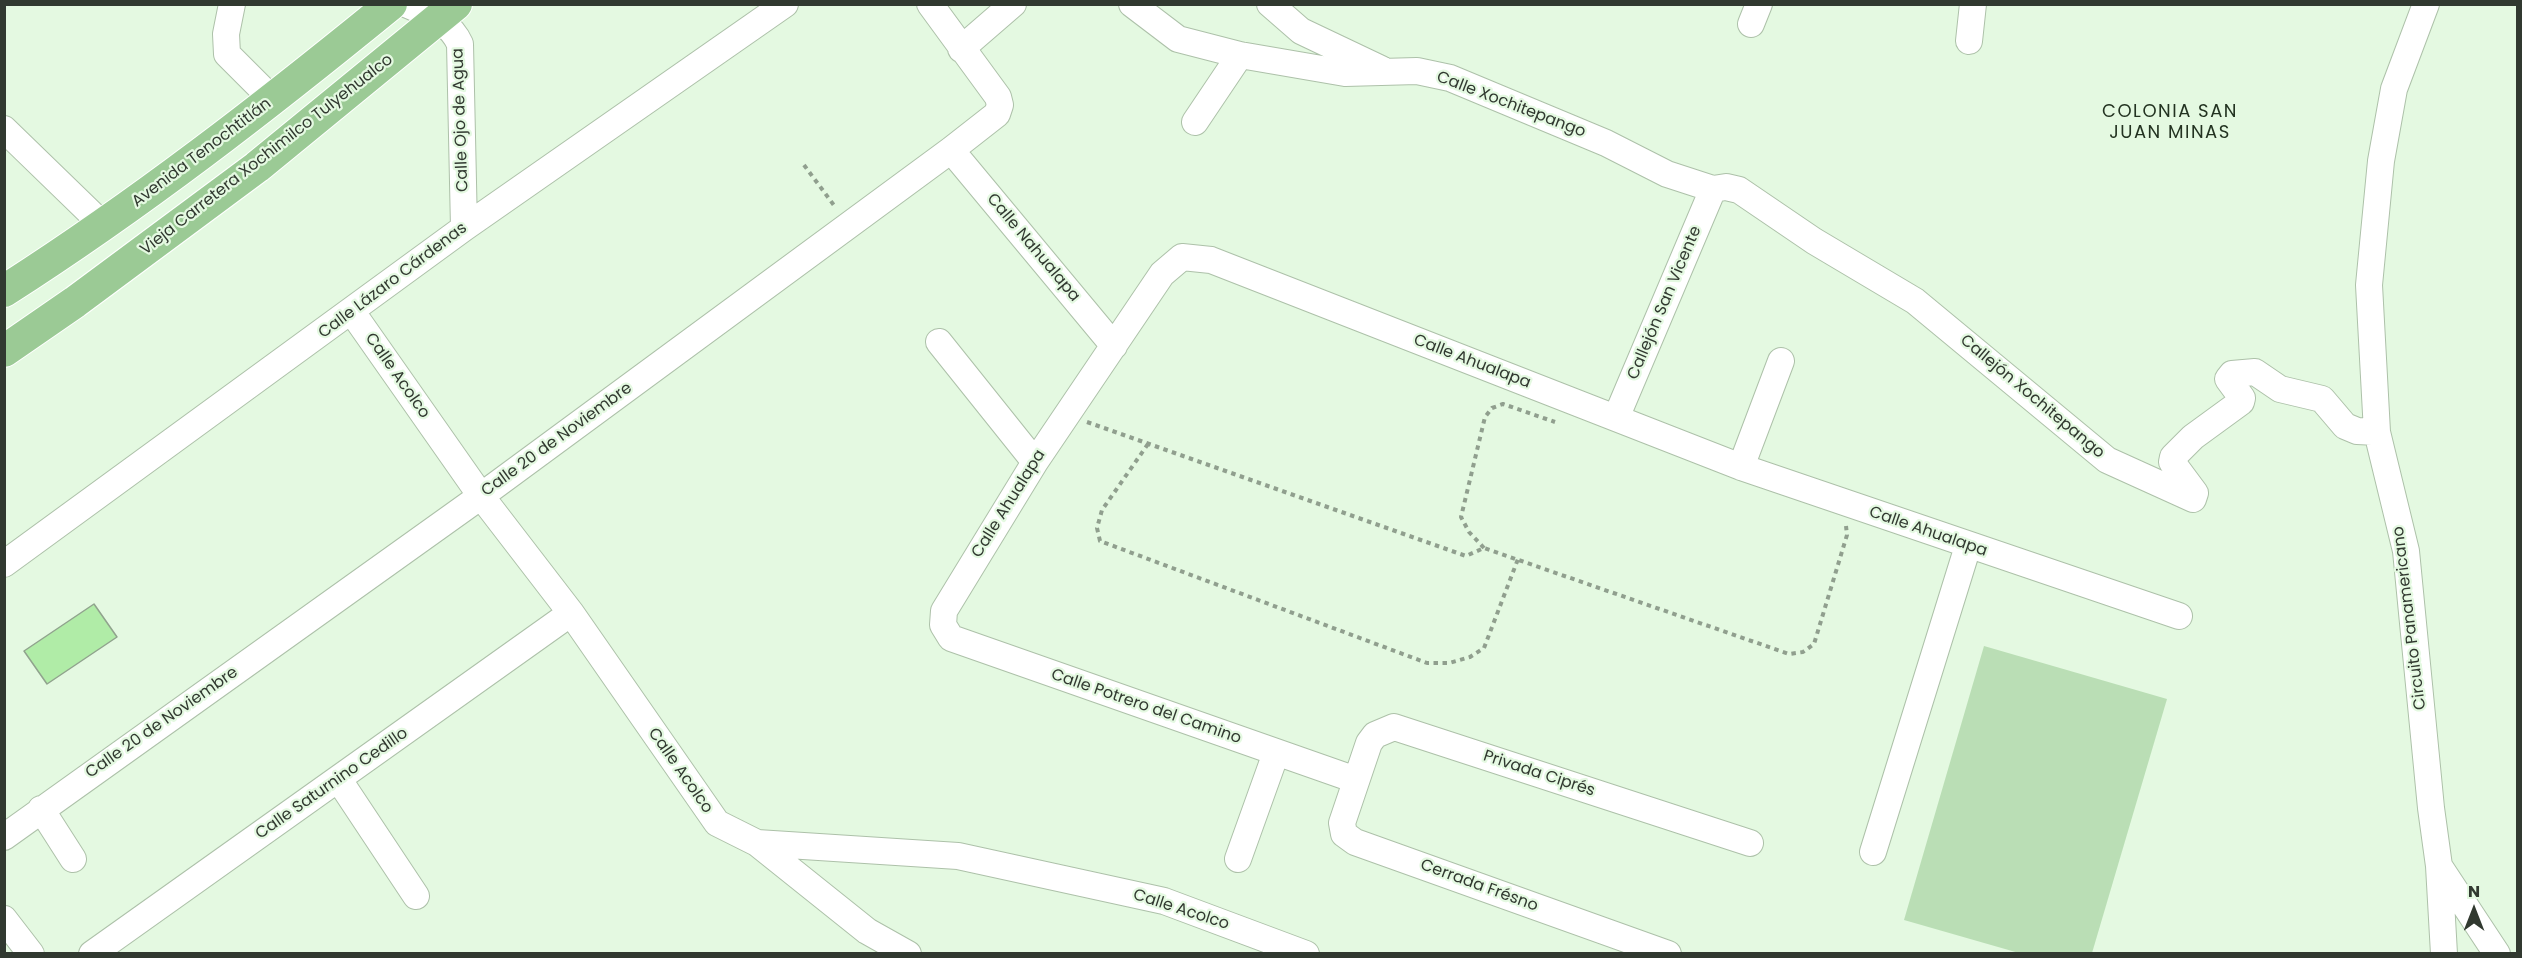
<!DOCTYPE html>
<html>
<head>
<meta charset="utf-8">
<style>
	body { margin:0 }
	#map { position:relative; width:2522px; height:958px; overflow:hidden; background:#e4f9e1; font-family:Poppins,sans-serif }
	canvas { display:block }
	.frame { position:absolute; inset:0; border:6px solid #313930; pointer-events:none }
	.north { position:absolute; left:2444px; top:880px; width:60px; height:60px; -webkit-text-stroke:4px #e4f9e1; paint-order:stroke; rotate:0deg; font-size:16px; font-weight:700; line-height:24px; text-align:center; color:#313930 }
	.north::after { content:''; display:block; margin:auto; width:21px; height:27px; background:#313930; clip-path:polygon(50% 0,100% 100%,50% 72%,0 100%) }
</style>
</head>
<body>
<div id="map">
<canvas width="2522" height="958"></canvas>
<div class="frame"></div>
<div class="north">N</div>
</div>
<script>
const ctx = document.querySelector('canvas').getContext('2d');
ctx.lineJoin = 'round';
function fill(path, color) { ctx.fillStyle = color; ctx.fill(path, 'evenodd'); }
function trace(path, color, width, dash) { ctx.strokeStyle = color; ctx.lineWidth = width; ctx.lineCap = dash ? 'butt' : 'round'; ctx.setLineDash(dash || []); ctx.stroke(path); }
function write(font, color, halo, rows, align = 'center') {
  ctx.font = font + ' Poppins,sans-serif'; ctx.lineWidth = 4.5; ctx.setLineDash([]); ctx.textBaseline = 'middle'; ctx.strokeStyle = halo; ctx.fillStyle = color; for (const [text, x, y, turn = 0] of rows) {
    ctx.save(); ctx.translate(x, y); ctx.rotate((+turn || 0) * Math.PI / 180); ctx.textAlign = isNaN(turn) ? turn : align; if (halo) ctx.strokeText(text, 0, 0); ctx.fillText(text, 0, 0); ctx.restore();
  }
}
const green = new Path2D(`
	M 1984,646 L 2167,699 L 2092,953 L 2019,953 L 1904,920 Z`);
const building = new Path2D(`
	M 94,604 L 117,637 L 47,684 L 24,651 Z`);
const path = new Path2D(`
	M 804,165 L 836,208
	M 1087,422 L 1466,556 L 1484,548 L 1789,654 L 1803,652 L 1814,644 L 1847,535 L 1846,526
	M 1148,444 L 1102,510 L 1097,528 L 1100,541 L 1427,663 L 1449,663 L 1470,657 L 1484,648 L 1518,559
	M 1484,548 L 1469,532 L 1461,517 L 1485,417 L 1492,408 L 1503,404 L 1555,422`);
const minor = new Path2D(`
	M 232,4 L 226,34 L 227,54 L 273,100
	M 406,4 C 427,14 449,20 460,44 L 464,228
	M 1132,4 L 1178,39 L 1240,55 L 1345,73 L 1417,71 L 1450,78 L 1606,143 L 1667,174 L 1713,189 L 1726,187 L 1739,190 L 1814,241 L 1915,301 L 2107,460 L 2193,499 L 2195,493 L 2172,462 L 2173,457 L 2193,437 L 2241,402 L 2242,398 L 2228,379 L 2232,374 L 2255,372 L 2280,389 L 2322,399 L 2345,426 L 2357,431 L 2377,432
	M 1270,4 L 1301,31 L 1381,69
	M 2426,4 L 2394,89 L 2381,161 L 2369,285 L 2377,432 L 2406,551 L 2431,808 L 2439,866 L 2444,954
	M 1751,24 L 1759,4
	M 1969,41 L 1973,4
	M 961,49 L 1013,4
	M 1195,122 L 1240,55
	M 4,129 L 104,226
	M 951,150 L 1114,346
	M 352,312 L 481,496 L 571,613 L 717,823 L 757,843 L 958,856 L 1164,901 L 1306,954
	M 939,342 L 1035,462
	M 1616,418 L 1713,189
	M 1741,467 L 1781,361
	M 4,564 L 464,228 L 785,4
	M 339,780 L 416,896
	M 1356,780 L 951,638 L 943,625 L 944,611 L 1035,462 L 1162,274 L 1182,257 L 1211,260 L 1741,467 L 2179,616
	M 41,809 L 73,859
	M 4,837 L 481,496 L 951,150 L 997,114 L 1000,105 L 998,97 L 930,4
	M 757,843 L 867,931 L 908,954
	M 1873,852 L 1968,546
	M 1238,859 L 1276,753
	M 2439,866 L 2497,954
	M 4,919 L 31,954
	M 92,954 L 571,613
	M 1668,954 L 1355,842 L 1344,834 L 1342,823 L 1369,743 L 1375,735 L 1394,727 L 1750,843`);
const major = new Path2D(`
	M 4,291 C 140,204 266,106 391,4
	M 4,351 L 75,302 L 257,167 L 456,4`);
const streetNames = [
	["Calle Xochitepango",1511,105,21],
	["Calle Ojo de Agua",461,120,-92],
	["Avenida Tenochtitlán",202,153,-37],
	["Vieja Carretera Xochimilco Tulyehualco",267,155,-38],
	["Calle Nahualapa",1033,248,50],
	["Calle Lázaro Cárdenas",393,281,-37],
	["Callejón San Vicente",1665,303,-67],
	["Calle Ahualapa",1472,362,21],
	["Calle Acolco",397,376,55],
	["Callejón Xochitepango",2032,397,40],
	["Calle 20 de Noviembre",557,440,-36],
	["Calle Ahualapa",1009,504,-58],
	["Calle Ahualapa",1928,532,19],
	["Circuito Panamericano",2410,618,-97],
	["Calle Potrero del Camino",1146,707,19],
	["Calle 20 de Noviembre",162,723,-35],
	["Calle Acolco",680,771,55],
	["Privada Ciprés",1539,774,18],
	["Calle Saturnino Cedillo",332,784,-35],
	["Cerrada Frésno",1479,886,20],
	["Calle Acolco",1181,910,18]
];
const neighbourhoodNames = [
	["COLONIA SAN",2170,112],
	["JUAN MINAS",2170,133]
];
fill(green, '#badeb5');
fill(building, '#b0eca7');
trace(building, '#90a38d', 1.5);
trace(minor, '#adc1a9', 28);
trace(major, '#fff', 34);
trace(path, '#909f8e', 4, [4.5, 4.5]);
trace(minor, '#fff', 26);
trace(major, '#9bca95', 32);
write('16px', '#313930', '#e4f9e1', streetNames);
ctx.letterSpacing = '1.5px';
write('18px', '#233321', '#e4f9e1', neighbourhoodNames);
ctx.letterSpacing = '0px';
</script>
</body>
</html>
